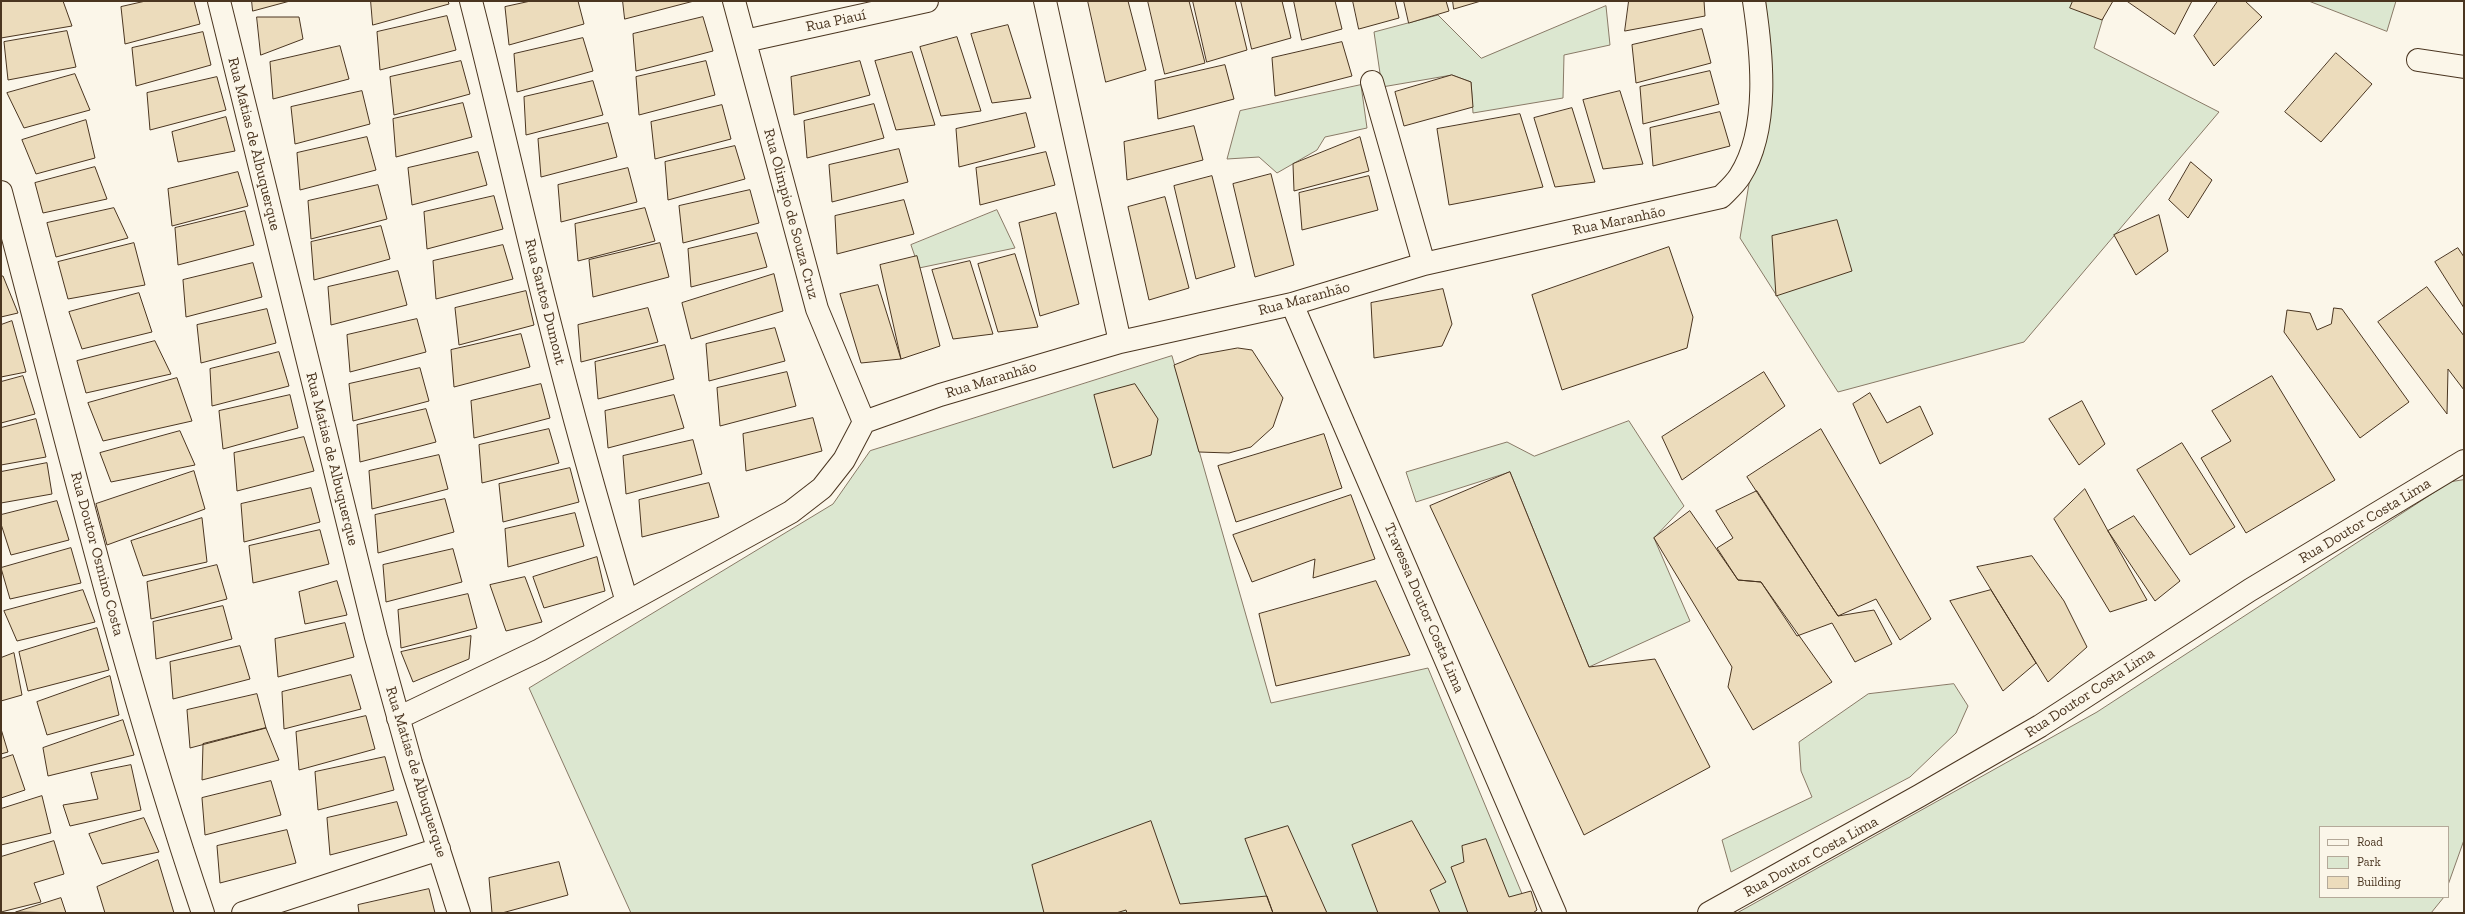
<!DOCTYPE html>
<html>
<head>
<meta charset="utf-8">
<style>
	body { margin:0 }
	#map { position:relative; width:2465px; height:914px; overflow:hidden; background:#fbf6e9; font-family:"Zilla Slab",serif }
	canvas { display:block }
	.frame { position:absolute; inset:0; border:2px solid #4a3520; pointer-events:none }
	.legend { position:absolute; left:2319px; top:826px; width:130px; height:72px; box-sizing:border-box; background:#fbf6e9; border:1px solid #b4a999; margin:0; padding:5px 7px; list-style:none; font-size:12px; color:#4a3520 }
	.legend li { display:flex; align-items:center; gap:8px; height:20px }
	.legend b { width:20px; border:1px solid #b4a999 }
</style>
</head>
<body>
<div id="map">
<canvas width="2465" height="914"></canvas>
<div class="frame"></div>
<ul class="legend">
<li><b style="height:5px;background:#fbf6e9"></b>Road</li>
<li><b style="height:11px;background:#dce7d0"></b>Park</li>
<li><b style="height:11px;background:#ecdcbc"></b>Building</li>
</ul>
</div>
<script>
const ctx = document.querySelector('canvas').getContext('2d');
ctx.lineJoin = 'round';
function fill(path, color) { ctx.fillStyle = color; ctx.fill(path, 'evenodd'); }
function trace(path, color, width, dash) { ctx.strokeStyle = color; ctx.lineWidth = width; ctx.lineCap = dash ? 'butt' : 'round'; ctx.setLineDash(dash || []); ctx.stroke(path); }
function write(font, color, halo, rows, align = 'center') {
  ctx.font = font + ' "Zilla Slab",serif'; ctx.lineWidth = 3; ctx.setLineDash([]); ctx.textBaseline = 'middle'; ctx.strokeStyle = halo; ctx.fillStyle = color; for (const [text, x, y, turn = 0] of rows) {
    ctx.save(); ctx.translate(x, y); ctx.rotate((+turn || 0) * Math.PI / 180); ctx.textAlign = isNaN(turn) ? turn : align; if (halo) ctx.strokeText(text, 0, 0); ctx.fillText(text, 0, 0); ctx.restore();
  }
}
const green = new Path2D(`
	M 1766,1 L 2108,1 L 2094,48 L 2219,112 L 2024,342 L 1838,392 L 1740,238 L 1770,57 Z
	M 2309,1 L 2396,1 L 2387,31 Z
	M 1606,6 L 1610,45 L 1564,55 L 1563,98 L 1473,113 L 1471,82 L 1452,75 L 1382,87 L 1374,32 L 1438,15 L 1481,58 Z
	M 1361,85 L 1367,128 L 1325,137 L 1317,150 L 1277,173 L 1259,157 L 1227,159 L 1240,111 Z
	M 997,210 L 1015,248 L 919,268 L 911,245 Z
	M 1172,356 L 1271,703 L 1428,668 L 1530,913 L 631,913 L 529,688 L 833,504 L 870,451 Z
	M 1629,421 L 1684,506 L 1654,538 L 1690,621 L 1589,667 L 1510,472 L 1416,502 L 1406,472 L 1507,442 L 1534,456 Z
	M 2464,480 L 2464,840 L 2448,885 L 2448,827 L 2320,827 L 2320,897 L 2444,897 L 2431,913 L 1737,913 L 2097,712 L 2450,482 Z
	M 1954,684 L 1968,706 L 1956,733 L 1910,777 L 1731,872 L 1722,840 L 1812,797 L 1801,771 L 1799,742 L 1868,694 Z`);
const building = new Path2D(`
	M 1,1 L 63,1 L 72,26 L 1,38 Z
	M 146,1 L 194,1 L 200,24 L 125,44 L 121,7 Z
	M 252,1 L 290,1 L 253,11 Z
	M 371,1 L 448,1 L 449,4 L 373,25 Z
	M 531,1 L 578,1 L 584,24 L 509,45 L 505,7 Z
	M 623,1 L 694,1 L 625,19 Z
	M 1088,1 L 1128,1 L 1146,70 L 1106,82 Z
	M 1148,1 L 1189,1 L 1205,63 L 1165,74 Z
	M 1193,1 L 1235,1 L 1247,50 L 1207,62 Z
	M 1241,1 L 1282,1 L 1291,38 L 1252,49 Z
	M 1294,1 L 1335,1 L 1342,29 L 1302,40 Z
	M 1353,1 L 1395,1 L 1399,18 L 1359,29 Z
	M 1404,1 L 1446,1 L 1449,11 L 1409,23 Z
	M 1453,1 L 1481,1 L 1454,9 Z
	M 1629,1 L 1704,1 L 1705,16 L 1625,31 Z
	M 2073,1 L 2113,1 L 2102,20 L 2070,8 Z
	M 2127,1 L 2192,1 L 2175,34 Z
	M 2218,1 L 2245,1 L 2262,17 L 2214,66 L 2194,36 Z
	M 447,16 L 456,50 L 380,70 L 377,32 Z
	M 257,17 L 299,17 L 303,39 L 261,55 Z
	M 703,17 L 713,51 L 636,71 L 633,34 Z
	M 1008,25 L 1031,98 L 992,103 L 971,34 Z
	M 1702,29 L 1711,63 L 1636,83 L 1632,45 Z
	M 67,31 L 76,67 L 8,80 L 4,42 Z
	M 203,32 L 211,65 L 136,86 L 132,48 Z
	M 957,37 L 981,111 L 941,116 L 920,47 Z
	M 583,38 L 593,71 L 517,92 L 514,54 Z
	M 1342,42 L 1352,76 L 1275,96 L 1272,58 Z
	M 340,46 L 349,79 L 273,99 L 270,62 Z
	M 912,52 L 935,125 L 896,130 L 875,61 Z
	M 2336,53 L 2372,84 L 2321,142 L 2285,112 Z
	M 461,61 L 470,94 L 394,115 L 390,77 Z
	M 706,61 L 715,95 L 639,115 L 636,77 Z
	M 860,61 L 870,95 L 794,115 L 791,77 Z
	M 1225,65 L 1234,99 L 1158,119 L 1155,81 Z
	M 1710,71 L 1719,104 L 1643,124 L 1640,87 Z
	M 75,74 L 90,110 L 24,128 L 7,93 Z
	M 1452,75 L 1471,82 L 1473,107 L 1404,126 L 1395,92 Z
	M 217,77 L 226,110 L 150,130 L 147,93 Z
	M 593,81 L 603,115 L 526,135 L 524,97 Z
	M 362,91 L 370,124 L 295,144 L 291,107 Z
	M 1620,91 L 1643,164 L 1603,169 L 1583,100 Z
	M 463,103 L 472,137 L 396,157 L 393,119 Z
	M 874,104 L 884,138 L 807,158 L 804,121 Z
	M 722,105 L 731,139 L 655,159 L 651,122 Z
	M 1572,108 L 1595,182 L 1555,187 L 1534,118 Z
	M 1720,112 L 1730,146 L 1653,166 L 1650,128 Z
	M 1026,113 L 1035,147 L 959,167 L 956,129 Z
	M 1520,114 L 1543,187 L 1449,205 L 1437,129 Z
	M 226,117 L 235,151 L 178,162 L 172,132 Z
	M 86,120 L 95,158 L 36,174 L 22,140 Z
	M 608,123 L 617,157 L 541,177 L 538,139 Z
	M 1194,126 L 1203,160 L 1127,180 L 1124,142 Z
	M 367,137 L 376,170 L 300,190 L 297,153 Z
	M 1360,137 L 1369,171 L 1294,191 L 1293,164 Z
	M 735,146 L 745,179 L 668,200 L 665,162 Z
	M 899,149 L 908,182 L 832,202 L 829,165 Z
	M 478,152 L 487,185 L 412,205 L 408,168 Z
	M 1046,152 L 1055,185 L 980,205 L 976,168 Z
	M 2191,162 L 2212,180 L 2188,218 L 2169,200 Z
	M 95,167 L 107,199 L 43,213 L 35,183 Z
	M 628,168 L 637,202 L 561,222 L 558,185 Z
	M 238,172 L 248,206 L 172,226 L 168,189 Z
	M 1271,174 L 1294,265 L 1255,277 L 1233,184 Z
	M 1212,176 L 1235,267 L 1196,279 L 1174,186 Z
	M 1369,176 L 1378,210 L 1302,230 L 1299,193 Z
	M 378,185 L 387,219 L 311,239 L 308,201 Z
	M 750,190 L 759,223 L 683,243 L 679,206 Z
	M 494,196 L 503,229 L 427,249 L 424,212 Z
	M 1165,197 L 1189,288 L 1149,300 L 1128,207 Z
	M 904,200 L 914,234 L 837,254 L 835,216 Z
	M 114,208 L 128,238 L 56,257 L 47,223 Z
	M 645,208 L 655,241 L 578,261 L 575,224 Z
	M 245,211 L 254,245 L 178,265 L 175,228 Z
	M 1056,213 L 1079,304 L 1040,316 L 1019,223 Z
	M 2159,215 L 2168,251 L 2136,275 L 2114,235 Z
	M 1837,220 L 1852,271 L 1776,296 L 1772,236 Z
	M 381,226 L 390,259 L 314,280 L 311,242 Z
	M 757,233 L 767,267 L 691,287 L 688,249 Z
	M 134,243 L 145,285 L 68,299 L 58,262 Z
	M 660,243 L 669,277 L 593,297 L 589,260 Z
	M 503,245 L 513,279 L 436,299 L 433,261 Z
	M 1669,247 L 1693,317 L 1687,348 L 1562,390 L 1532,295 Z
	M 2458,248 L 2464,257 L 2464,308 L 2435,262 Z
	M 1015,254 L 1038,327 L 998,332 L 978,264 Z
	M 917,256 L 940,346 L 901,359 L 880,265 Z
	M 970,261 L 993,334 L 953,339 L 932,270 Z
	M 253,263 L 262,297 L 186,317 L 183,280 Z
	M 398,271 L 407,305 L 331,325 L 328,287 Z
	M 774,274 L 783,311 L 691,339 L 682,303 Z
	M 1,276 L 3,276 L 18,313 L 1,317 Z
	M 878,285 L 901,359 L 861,363 L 840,294 Z
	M 2427,287 L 2464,336 L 2464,390 L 2448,369 L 2447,414 L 2378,322 Z
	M 1443,289 L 1452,324 L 1442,346 L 1374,358 L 1371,303 Z
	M 526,291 L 534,325 L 459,345 L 455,308 Z
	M 139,293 L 152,332 L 82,349 L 69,312 Z
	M 648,308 L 658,342 L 581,362 L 578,325 Z
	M 2334,308 L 2342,309 L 2409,402 L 2360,438 L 2284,332 L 2287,310 L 2310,313 L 2317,330 L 2331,324 Z
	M 267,309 L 276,343 L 201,363 L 197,325 Z
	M 417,319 L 426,352 L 350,372 L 347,335 Z
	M 12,321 L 26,372 L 1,377 L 1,325 Z
	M 775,328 L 785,361 L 709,381 L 706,344 Z
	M 521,334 L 530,367 L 454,387 L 451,350 Z
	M 155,341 L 171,374 L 86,393 L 77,361 Z
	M 665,345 L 674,379 L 598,399 L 595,362 Z
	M 1238,348 L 1252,350 L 1283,398 L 1273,427 L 1251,447 L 1229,453 L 1199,452 L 1174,365 L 1199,355 Z
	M 279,352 L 289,386 L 212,406 L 210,369 Z
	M 420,368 L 429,401 L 353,421 L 349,384 Z
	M 787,372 L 796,406 L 720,426 L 717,388 Z
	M 1764,372 L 1785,406 L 1682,480 L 1662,437 Z
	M 23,376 L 35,414 L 1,423 L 1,382 Z
	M 2272,376 L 2335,480 L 2246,533 L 2201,458 L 2231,441 L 2212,411 Z
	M 177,378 L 192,421 L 103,441 L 88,403 Z
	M 541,384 L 550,418 L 474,438 L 471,401 Z
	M 1135,384 L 1158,419 L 1151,455 L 1113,468 L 1094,395 Z
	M 1870,393 L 1887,423 L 1920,406 L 1933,434 L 1880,464 L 1853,404 Z
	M 290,395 L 298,428 L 223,449 L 219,411 Z
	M 674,395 L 684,428 L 608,448 L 605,411 Z
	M 2082,401 L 2105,444 L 2079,465 L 2049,419 Z
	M 426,409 L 436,442 L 360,462 L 357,425 Z
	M 813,418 L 822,451 L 746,471 L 743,434 Z
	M 36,419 L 46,457 L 1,465 L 1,428 Z
	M 549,429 L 559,463 L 482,483 L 479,445 Z
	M 1821,429 L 1931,619 L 1900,640 L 1876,599 L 1838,616 L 1747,477 Z
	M 180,431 L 195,465 L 111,482 L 100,453 Z
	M 1324,434 L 1342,488 L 1236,522 L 1218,466 Z
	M 304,437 L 314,471 L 237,491 L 234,453 Z
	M 693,440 L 702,474 L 626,494 L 623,456 Z
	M 2182,443 L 2235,527 L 2190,555 L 2137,470 Z
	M 439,455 L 448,489 L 372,509 L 369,471 Z
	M 47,463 L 52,494 L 1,503 L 1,472 Z
	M 570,468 L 579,502 L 503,522 L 499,484 Z
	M 194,471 L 205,509 L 107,545 L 96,504 Z
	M 1510,472 L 1589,667 L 1655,659 L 1710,767 L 1584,835 L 1430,506 Z
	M 709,483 L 719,517 L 642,537 L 639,500 Z
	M 311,488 L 320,522 L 244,542 L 241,504 Z
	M 2085,489 L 2108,531 L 2147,600 L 2110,612 L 2054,519 Z
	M 1757,491 L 1838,616 L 1874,610 L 1892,644 L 1855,662 L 1832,623 L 1797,636 L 1761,582 L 1738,580 L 1717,548 L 1733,538 L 1716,511 Z
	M 1351,495 L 1375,559 L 1313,578 L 1315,559 L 1252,582 L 1233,535 Z
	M 445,499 L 454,532 L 378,553 L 375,515 Z
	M 57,501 L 69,540 L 11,555 L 1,524 L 1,515 Z
	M 1690,511 L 1738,580 L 1761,582 L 1832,682 L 1753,730 L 1728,687 L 1732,667 L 1654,538 Z
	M 575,513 L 584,546 L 508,567 L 505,529 Z
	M 2134,516 L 2180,581 L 2155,601 L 2108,531 Z
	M 202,518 L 207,562 L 143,576 L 131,541 Z
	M 320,530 L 329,564 L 253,583 L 249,546 Z
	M 71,548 L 81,583 L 10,599 L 1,568 Z
	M 453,549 L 462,582 L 386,602 L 383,565 Z
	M 2032,556 L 2064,601 L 2087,647 L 2048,682 L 1977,567 Z
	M 597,557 L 605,591 L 544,608 L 533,577 Z
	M 217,565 L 227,599 L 151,619 L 147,582 Z
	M 525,577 L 542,622 L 506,631 L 490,585 Z
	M 337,581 L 347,615 L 305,624 L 299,592 Z
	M 1376,581 L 1410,655 L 1276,686 L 1259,614 Z
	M 83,590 L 95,622 L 17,641 L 4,611 Z
	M 1991,590 L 2036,663 L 2003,691 L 1950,601 Z
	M 468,594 L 477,628 L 401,648 L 398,610 Z
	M 223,606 L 232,639 L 156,659 L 153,622 Z
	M 345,623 L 354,657 L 278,677 L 275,639 Z
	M 97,628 L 109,670 L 28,691 L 19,652 Z
	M 471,636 L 469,659 L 413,682 L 401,652 Z
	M 240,646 L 250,679 L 173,699 L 170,662 Z
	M 14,653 L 22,695 L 1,701 L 1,658 Z
	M 351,675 L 361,709 L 284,729 L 282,692 Z
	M 110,676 L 119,715 L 47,735 L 37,702 Z
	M 257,694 L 266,728 L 190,748 L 187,710 Z
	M 366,716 L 375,749 L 299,770 L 296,732 Z
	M 123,720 L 134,755 L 48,776 L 43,748 Z
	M 266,728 L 279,760 L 202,780 L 203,744 Z
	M 1,729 L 8,752 L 1,754 Z
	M 13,755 L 25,790 L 1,798 L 1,759 Z
	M 385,757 L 394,790 L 318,810 L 315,772 Z
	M 131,765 L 141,810 L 70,826 L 63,805 L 98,799 L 91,773 Z
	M 271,781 L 281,815 L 205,835 L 202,798 Z
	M 42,796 L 51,833 L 1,845 L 1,809 Z
	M 397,802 L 407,835 L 330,855 L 327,818 Z
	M 144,818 L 159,852 L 102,864 L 89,834 Z
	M 1151,821 L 1180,904 L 1267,896 L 1273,913 L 1127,913 L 1126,910 L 1116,913 L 1044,913 L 1032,865 Z
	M 1412,821 L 1446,882 L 1430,890 L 1440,913 L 1378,913 L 1352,845 Z
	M 1288,826 L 1327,913 L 1273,913 L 1245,839 Z
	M 287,830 L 296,863 L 220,883 L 217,846 Z
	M 1486,839 L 1509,897 L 1531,891 L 1537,910 L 1533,913 L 1468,913 L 1451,867 L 1464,862 L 1462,846 Z
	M 54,841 L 64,874 L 34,883 L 41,902 L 1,912 L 1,857 Z
	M 158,860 L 174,913 L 105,913 L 97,887 Z
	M 559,862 L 568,895 L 502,913 L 492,913 L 489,878 Z
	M 429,889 L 435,913 L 359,913 L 358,905 Z
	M 61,898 L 66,913 L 16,912 Z`);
const minor = new Path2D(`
	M 219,1 L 376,637 L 411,763 L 459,913
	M 471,1 C 499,110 523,220 551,328 C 574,420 600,511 627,602
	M 734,1 L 817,309 L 864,422
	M 1045,1 L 1120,342
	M 745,41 L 927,1
	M 2418,60 L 2464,67
	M 1372,82 L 1424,264
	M 1,192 C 65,433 123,677 203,913
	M 1292,304 L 1555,913
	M 864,422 L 940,395 L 1120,342 L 1292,304 L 1424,264 L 1721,197 C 1728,190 1735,184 1740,176 C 1770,129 1762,54 1754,1
	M 398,718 L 540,650 L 791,512 L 822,488 L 844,460 L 864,422
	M 243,913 L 439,849
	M 1709,913 L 1919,796 L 2040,726 L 2250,590 L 2464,461`);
const streetNames = [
	["Rua Piauí",836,21,-12],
	["Rua Matias de Albuquerque",254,144,76],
	["Rua Olimpio de Souza Cruz",791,214,75],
	["Rua Maranhão",1619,221,-12],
	["Rua Maranhão",1304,299,-15],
	["Rua Santos Dumont",545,302,76],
	["Rua Maranhão",991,380,-17],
	["Rua Matias de Albuquerque",332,459,76],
	["Rua Doutor Costa Lima",2365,521,-31],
	["Rua Doutor Osmino Costa",97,554,75],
	["Travessa Doutor Costa Lima",1424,608,67],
	["Rua Doutor Costa Lima",2090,693,-33],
	["Rua Matias de Albuquerque",416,772,73],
	["Rua Doutor Costa Lima",1811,857,-29]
];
fill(green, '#dce7d0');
trace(green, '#887966', 1);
fill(building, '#ecdcbc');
trace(building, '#4a3520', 1);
trace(minor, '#4a3520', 24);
trace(minor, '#fbf6e9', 22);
write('15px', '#4a3520', '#fbf6e9', streetNames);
</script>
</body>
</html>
